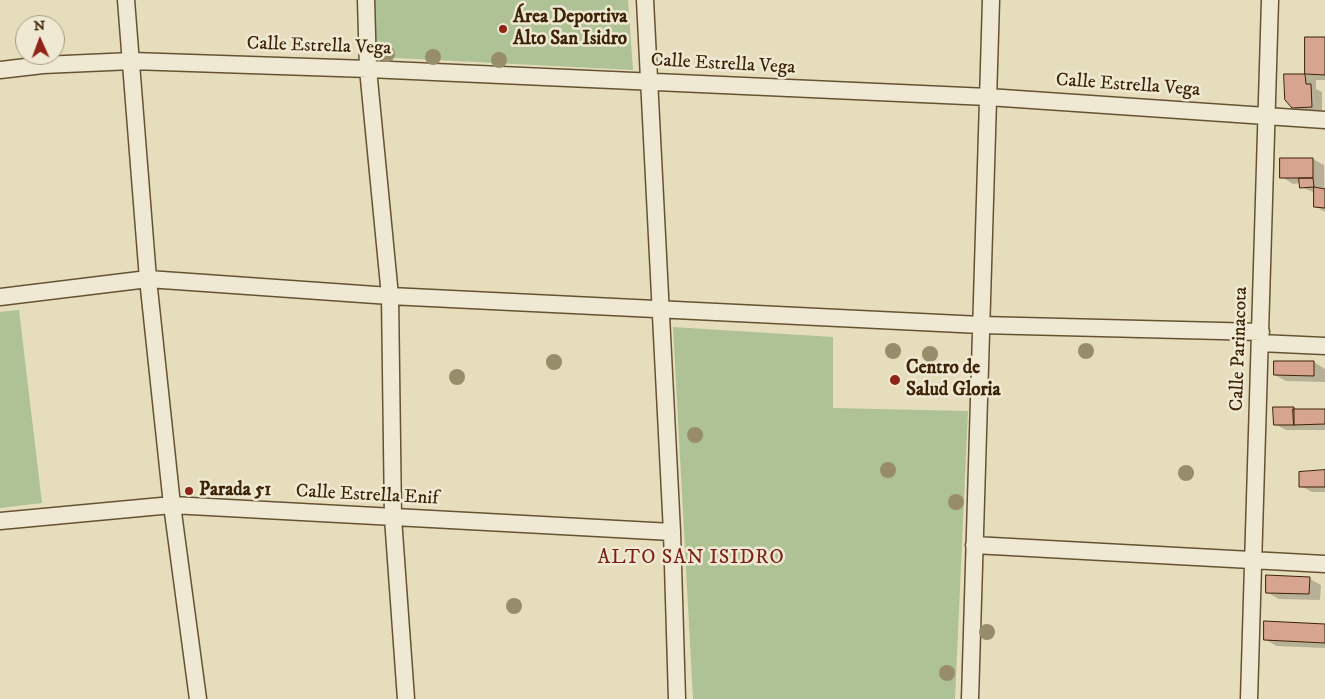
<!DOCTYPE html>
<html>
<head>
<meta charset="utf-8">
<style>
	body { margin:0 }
	#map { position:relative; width:1325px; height:699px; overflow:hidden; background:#e6ddbc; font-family:"IM FELL DW Pica",serif }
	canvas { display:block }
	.north { position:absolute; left:15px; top:15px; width:50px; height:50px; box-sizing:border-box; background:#efe9d3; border:1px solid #a79a81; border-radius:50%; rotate:358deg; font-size:14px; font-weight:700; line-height:20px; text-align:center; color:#3c2305 }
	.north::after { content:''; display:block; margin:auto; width:18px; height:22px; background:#8f2418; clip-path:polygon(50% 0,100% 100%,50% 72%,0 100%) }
</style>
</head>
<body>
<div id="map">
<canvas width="1325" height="699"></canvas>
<div class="north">N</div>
</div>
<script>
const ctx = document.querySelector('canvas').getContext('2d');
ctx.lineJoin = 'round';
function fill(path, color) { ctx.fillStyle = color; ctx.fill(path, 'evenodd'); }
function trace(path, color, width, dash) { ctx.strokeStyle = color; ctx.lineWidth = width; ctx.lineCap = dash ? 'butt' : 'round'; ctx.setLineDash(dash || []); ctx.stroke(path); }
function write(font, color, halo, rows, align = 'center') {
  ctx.font = font + ' "IM FELL DW Pica",serif'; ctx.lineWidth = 5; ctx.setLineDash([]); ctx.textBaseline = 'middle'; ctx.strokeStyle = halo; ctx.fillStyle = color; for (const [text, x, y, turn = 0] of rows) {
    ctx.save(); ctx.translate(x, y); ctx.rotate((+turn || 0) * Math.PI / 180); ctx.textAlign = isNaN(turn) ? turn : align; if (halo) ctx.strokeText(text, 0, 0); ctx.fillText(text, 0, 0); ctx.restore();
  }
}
const green = new Path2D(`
	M 375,0 L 628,0 L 633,70 L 376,57 Z
	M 19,310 L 42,503 L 0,508 L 0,312 Z
	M 673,327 L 833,337 L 833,408 L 968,411 L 955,699 L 693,699 Z`);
const shadow = new Path2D(`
	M 1306,38 L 1325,38 L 1325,80 L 1316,80 L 1316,89 L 1322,92 L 1322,113 L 1304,114 L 1293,107 L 1285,76 L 1307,75 Z
	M 1313,159 L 1324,165 L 1325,212 L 1315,206 L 1315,193 L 1301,187 L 1301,183 L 1293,184 L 1282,177 Z
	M 1314,362 L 1325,369 L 1325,382 L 1286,381 L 1275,375 Z
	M 1294,408 L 1298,410 L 1325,410 L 1325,430 L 1286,430 L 1275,424 Z
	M 1325,472 L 1325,492 L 1312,492 L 1301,486 Z
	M 1267,576 L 1310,579 L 1321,585 L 1320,600 L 1279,599 L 1268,593 Z
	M 1325,626 L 1325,648 L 1276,646 L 1265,639 Z`);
const building = new Path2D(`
	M 1305,37 L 1325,37 L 1325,75 L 1305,74 Z
	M 1284,74 L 1305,74 L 1306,84 L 1311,84 L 1312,107 L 1292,108 L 1285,100 Z
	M 1280,158 L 1313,158 L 1313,178 L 1280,178 Z
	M 1299,178 L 1313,178 L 1314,187 L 1300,188 Z
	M 1314,187 L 1325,189 L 1325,208 L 1314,207 Z
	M 1274,361 L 1314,361 L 1314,376 L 1274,375 Z
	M 1273,407 L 1294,407 L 1294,425 L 1274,425 Z
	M 1293,409 L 1325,409 L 1325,424 L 1294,425 Z
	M 1325,470 L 1325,487 L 1299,487 L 1299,472 Z
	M 1266,575 L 1310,577 L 1309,594 L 1266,593 Z
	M 1264,621 L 1325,624 L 1325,643 L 1264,640 Z`);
const minor = new Path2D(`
	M 126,0 L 148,279 L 172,505 L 198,699
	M 366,0 L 368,69 L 390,296 L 393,518 L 406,699
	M 645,0 L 672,532 L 677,699
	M 0,70 L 43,65 L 132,61 L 368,69 L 988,97 L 1325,120
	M 0,297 L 148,279 L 390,296 L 981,325 L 1261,332
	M 1260,343 L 1325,346
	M 0,521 L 172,505 L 672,532
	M 974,545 L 1325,564
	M 970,699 L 991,0
	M 1249,699 L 1270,0`);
const trees = [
	[387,54],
	[433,57],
	[499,60],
	[893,351],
	[1086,351],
	[930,354],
	[554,362],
	[457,377],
	[695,435],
	[888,470],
	[1186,473],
	[956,502],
	[514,606],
	[987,632],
	[947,673]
];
const markers = [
	[503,29,5,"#8f2418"],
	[895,380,6,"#8f2418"],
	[189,491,5,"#8f2418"]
];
const poiNames = [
	["Área Deportiva",513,18],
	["Alto San Isidro",513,40],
	["Centro de",906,369],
	["Salud Gloria",906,391],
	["Parada 51",199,491]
];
const streetNames = [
	["Calle Estrella Vega",319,47,2],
	["Calle Estrella Vega",723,65,3],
	["Calle Estrella Vega",1128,86,4],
	["Calle Parinacota",1240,349,-88],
	["Calle Estrella Enif",367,496,3]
];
const neighbourhoodNames = [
	["ALTO SAN ISIDRO",691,559]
];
fill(green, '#aec296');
fill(shadow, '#0003');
fill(building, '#d7a490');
trace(building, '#3c2305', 1);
trace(minor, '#665233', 19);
trace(minor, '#efe9d3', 16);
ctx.fillStyle = '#988d6b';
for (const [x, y] of trees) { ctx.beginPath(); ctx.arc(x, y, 8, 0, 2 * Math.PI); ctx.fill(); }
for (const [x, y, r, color] of markers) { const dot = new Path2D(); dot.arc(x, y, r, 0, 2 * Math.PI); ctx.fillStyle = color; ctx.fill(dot); trace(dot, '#efe9d3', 2); }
write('bold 19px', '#3c2305', '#efe9d3', poiNames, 'left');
write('19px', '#3c2305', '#efe9d3', streetNames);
ctx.letterSpacing = '1px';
write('20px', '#7a1f14', '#efe9d3', neighbourhoodNames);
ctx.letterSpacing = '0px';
</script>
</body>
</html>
